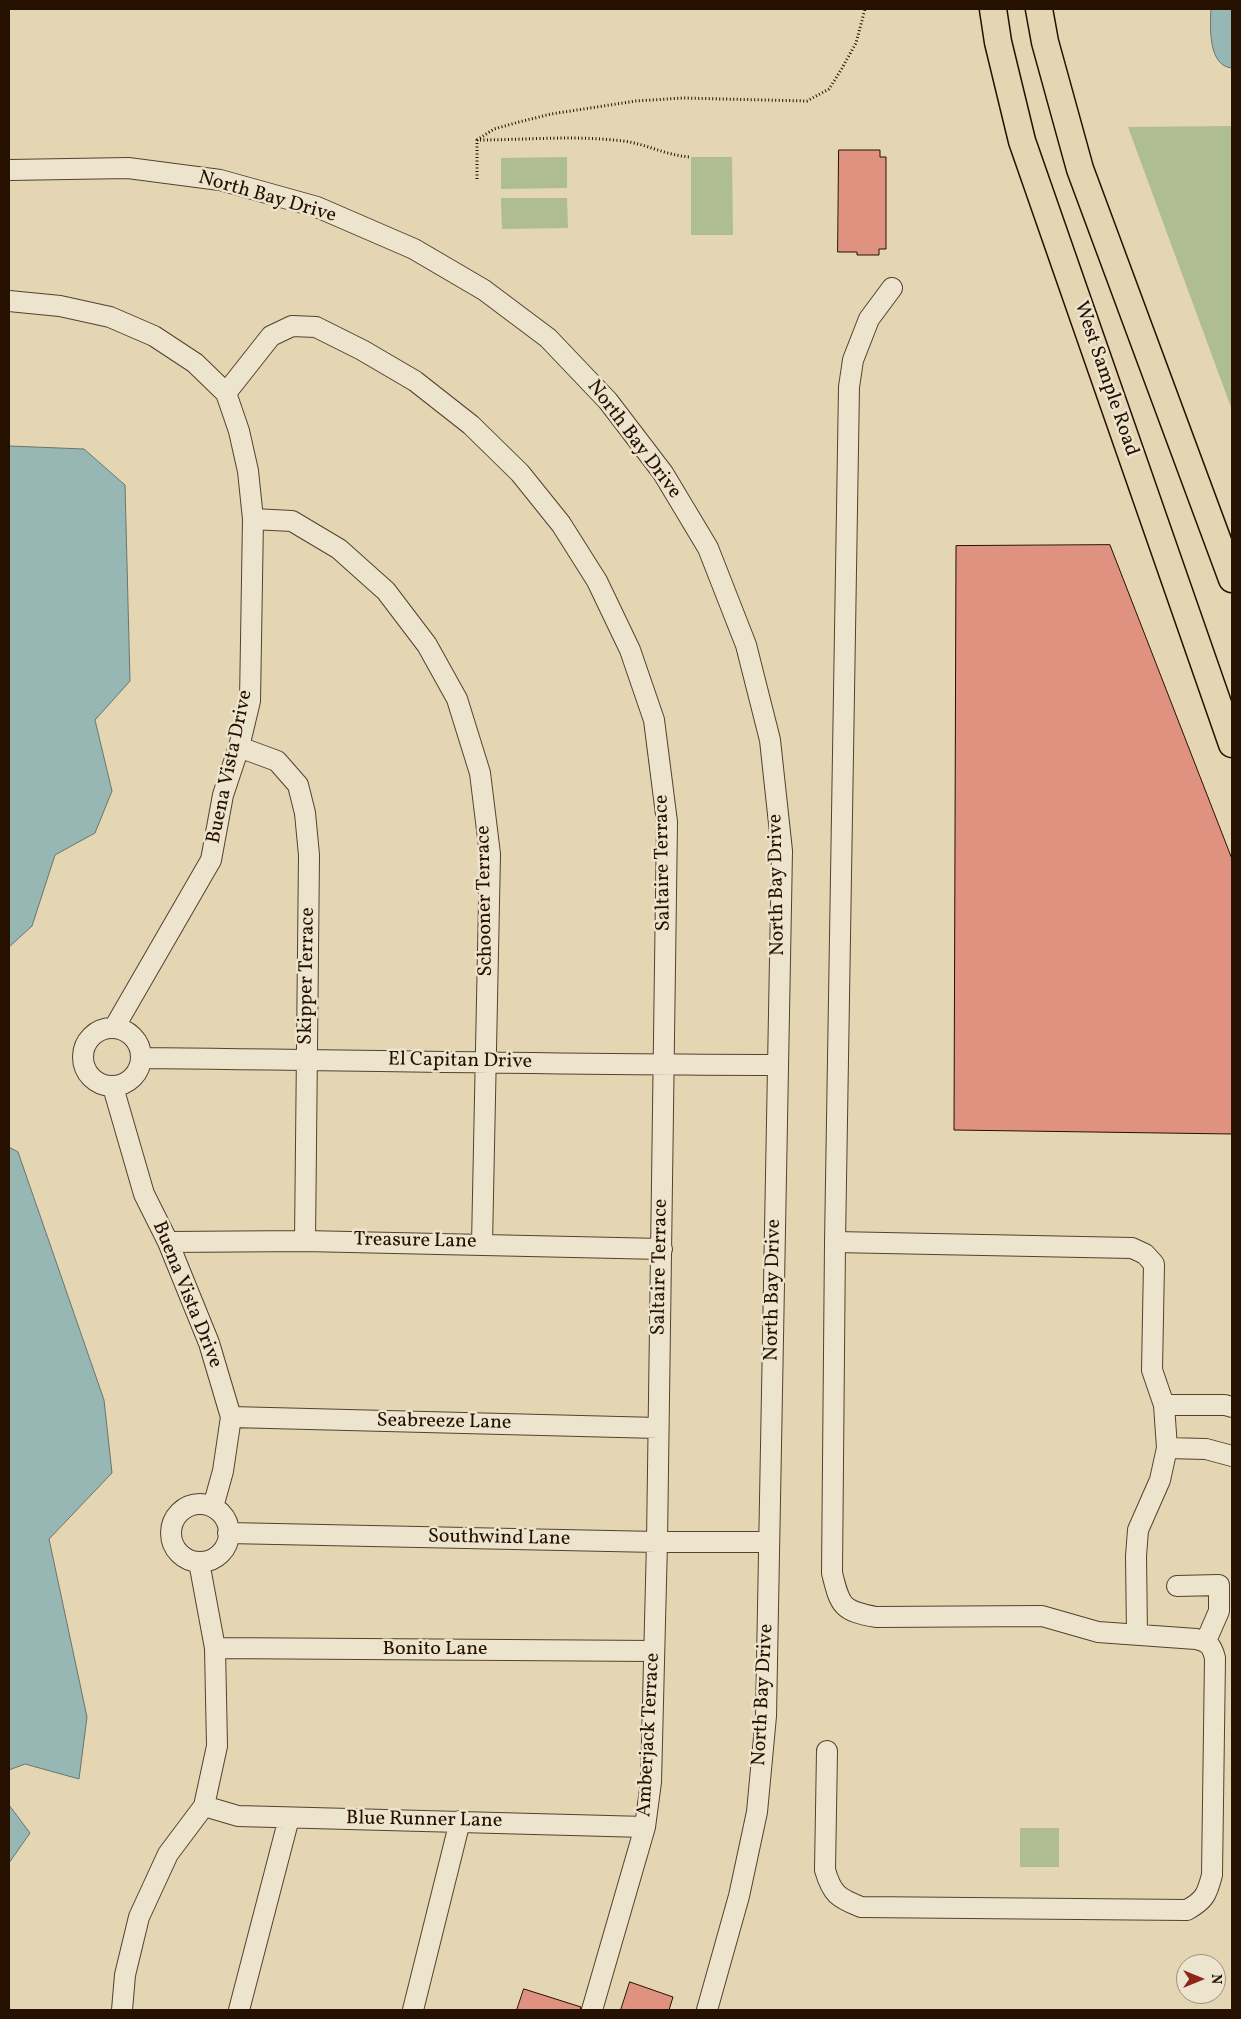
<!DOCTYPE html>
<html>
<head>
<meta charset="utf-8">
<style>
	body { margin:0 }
	#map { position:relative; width:1241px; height:2019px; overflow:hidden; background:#e4d5b3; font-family:Vollkorn,serif }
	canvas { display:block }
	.frame { position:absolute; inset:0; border:10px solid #261000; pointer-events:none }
	.north { position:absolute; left:1176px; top:1954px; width:50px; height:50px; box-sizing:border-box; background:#ede4ce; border:1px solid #9d8f7c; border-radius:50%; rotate:90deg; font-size:14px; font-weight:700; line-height:20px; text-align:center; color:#261000 }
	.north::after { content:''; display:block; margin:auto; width:18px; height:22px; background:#8f2418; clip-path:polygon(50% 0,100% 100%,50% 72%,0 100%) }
</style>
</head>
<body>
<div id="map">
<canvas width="1241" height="2019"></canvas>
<div class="frame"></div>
<div class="north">N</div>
</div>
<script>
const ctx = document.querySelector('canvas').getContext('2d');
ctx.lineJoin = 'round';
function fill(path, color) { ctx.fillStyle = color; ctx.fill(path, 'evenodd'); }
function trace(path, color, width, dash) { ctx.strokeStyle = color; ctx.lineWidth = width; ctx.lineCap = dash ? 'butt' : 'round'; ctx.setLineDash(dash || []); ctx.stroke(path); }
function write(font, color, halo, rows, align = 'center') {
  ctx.font = font + ' Vollkorn,serif'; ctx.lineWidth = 5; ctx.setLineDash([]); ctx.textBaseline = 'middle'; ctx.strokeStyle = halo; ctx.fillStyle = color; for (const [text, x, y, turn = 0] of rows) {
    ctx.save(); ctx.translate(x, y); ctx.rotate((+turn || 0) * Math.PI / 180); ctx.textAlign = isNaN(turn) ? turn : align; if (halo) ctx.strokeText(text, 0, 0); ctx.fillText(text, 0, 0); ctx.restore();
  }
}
const green = new Path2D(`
	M 1232,126 L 1232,410 L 1128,127 Z
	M 567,157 L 567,188 L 501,189 L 501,158 Z
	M 691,157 L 732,157 L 733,235 L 691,235 Z
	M 501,198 L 567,198 L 568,228 L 502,229 Z
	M 1020,1828 L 1059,1828 L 1059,1867 L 1020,1867 Z`);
const water = new Path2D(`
	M 1211,9 L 1232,9 L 1232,68 C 1208,66 1210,27 1211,9 Z
	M 9,446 L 84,449 L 125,485 L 130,681 L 95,720 L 112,791 L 95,833 L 55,855 L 32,926 L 9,947 Z
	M 9,1147 L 18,1152 L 104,1400 L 112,1473 L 49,1539 L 87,1717 L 79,1779 L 25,1764 L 9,1770 Z
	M 9,1805 L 30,1833 L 9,1863 Z`);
const building = new Path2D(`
	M 839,150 L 880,150 L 880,157 L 886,157 L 886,249 L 879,249 L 879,255 L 857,255 L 857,252 L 838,252 Z
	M 1110,545 L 1232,859 L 1232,1134 L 954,1130 L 956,546 Z
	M 630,1982 L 673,1997 L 669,2010 L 621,2010 Z
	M 524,1989 L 581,2007 L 580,2010 L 517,2010 Z`);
const path = new Path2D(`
	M 477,140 L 494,129 L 519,122 L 551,114 L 636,101 L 683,98 L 807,101 L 829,89 L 841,70 L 856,43 L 865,9
	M 477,179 L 477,140 C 525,140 575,135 623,141 C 647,144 667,156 691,157`);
const minor = new Path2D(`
	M 9,170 L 128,168 L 220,180 L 317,207 L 414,249 L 484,290 L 548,338 L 608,401 L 663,473 L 708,548 L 746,645 L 770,740 L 782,851 L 766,1716 L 757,1812 L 739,1896 L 707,2010
	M 9,301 L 60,306 L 110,317 L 154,336 L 195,363 L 226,393 L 239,431 L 248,471 L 253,519 L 250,701 L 239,747 L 223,795 L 211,860 L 114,1028
	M 226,393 L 271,336 L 292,326 L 316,327 L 362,350 L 415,381 L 471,425 L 520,473 L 561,524 L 597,581 L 630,650 L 654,720 L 667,822 L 657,1542 L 651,1782 L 645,1827 L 592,2010
	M 253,519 L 292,521 L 339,549 L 386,591 L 427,645 L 457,699 L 480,773 L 490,854 L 482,1244
	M 239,747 L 277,761 L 298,785 L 305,813 L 309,855 L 305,1241
	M83 1057a29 29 0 1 1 58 0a29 29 0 1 1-58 0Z
	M 141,1058 C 353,1060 566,1065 778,1065
	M 113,1087 L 144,1194 L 168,1242 L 209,1343 L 231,1417 L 223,1471 L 213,1507
	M 168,1242 L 305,1241 L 662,1249
	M 835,1242 L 1132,1248 L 1145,1254 L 1154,1264 L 1152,1370 L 1164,1405 L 1167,1448 L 1160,1480 L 1138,1530 L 1136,1556 L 1137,1634
	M 1164,1405 L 1225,1405 L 1232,1407
	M 231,1417 L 658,1428
	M 1167,1448 L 1206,1449 L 1232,1456
	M171 1533a29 29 0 1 1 58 0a29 29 0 1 1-58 0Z
	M 228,1533 L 657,1542 L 769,1542
	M 1177,1586 L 1219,1585 L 1219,1611 L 1206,1641
	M 215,1648 L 654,1651
	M 827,1751 L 825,1870 C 832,1894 838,1898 861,1907 L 1187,1910 C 1205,1900 1207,1894 1212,1875 L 1215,1658 C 1212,1646 1209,1642 1196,1639 L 1098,1632 L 1042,1616 L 876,1617 C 842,1611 840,1606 832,1573 L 835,1242 L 849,387 L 853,360 L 869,319 L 892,288
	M 204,1806 L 238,1816 L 645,1827
	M 122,2010 L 125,1975 L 139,1917 L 168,1854 L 204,1806 L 217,1746 L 215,1648 L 199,1562
	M 239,2010 L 289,1818
	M 413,2010 L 460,1821`);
const major = new Path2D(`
	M 993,9 L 998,42 L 1022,141 L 1232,744
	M 1039,9 L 1045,42 L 1080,169 L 1232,579`);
const streetNames = [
	["North Bay Drive",267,198,16],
	["West Sample Road",1105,379,71],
	["North Bay Drive",633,440,53],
	["Buena Vista Drive",231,767,-78],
	["Saltaire Terrace",664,863,-91],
	["North Bay Drive",778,885,-91],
	["Schooner Terrace",486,901,-91],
	["Skipper Terrace",308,976,-89],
	["El Capitan Drive",460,1062,1],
	["Treasure Lane",415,1242,1],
	["Saltaire Terrace",661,1267,-89],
	["North Bay Drive",774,1290,-89],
	["Buena Vista Drive",186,1295,68],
	["Seabreeze Lane",444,1423,1],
	["Southwind Lane",499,1539,1],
	["Bonito Lane",435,1650],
	["North Bay Drive",764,1695,-87],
	["Amberjack Terrace",650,1735,-87],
	["Blue Runner Lane",424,1821,1]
];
fill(green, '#aebe91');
fill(water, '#97b7b4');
trace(water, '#6a746c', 1);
fill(building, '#df9280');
trace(building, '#261000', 1);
trace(minor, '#56412d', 22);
trace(major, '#261000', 29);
trace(path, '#261000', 3, [1, 2.5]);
trace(minor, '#ede4ce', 20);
trace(major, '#e4d5b3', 26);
write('20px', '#261000', '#ede4ce', streetNames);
</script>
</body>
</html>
